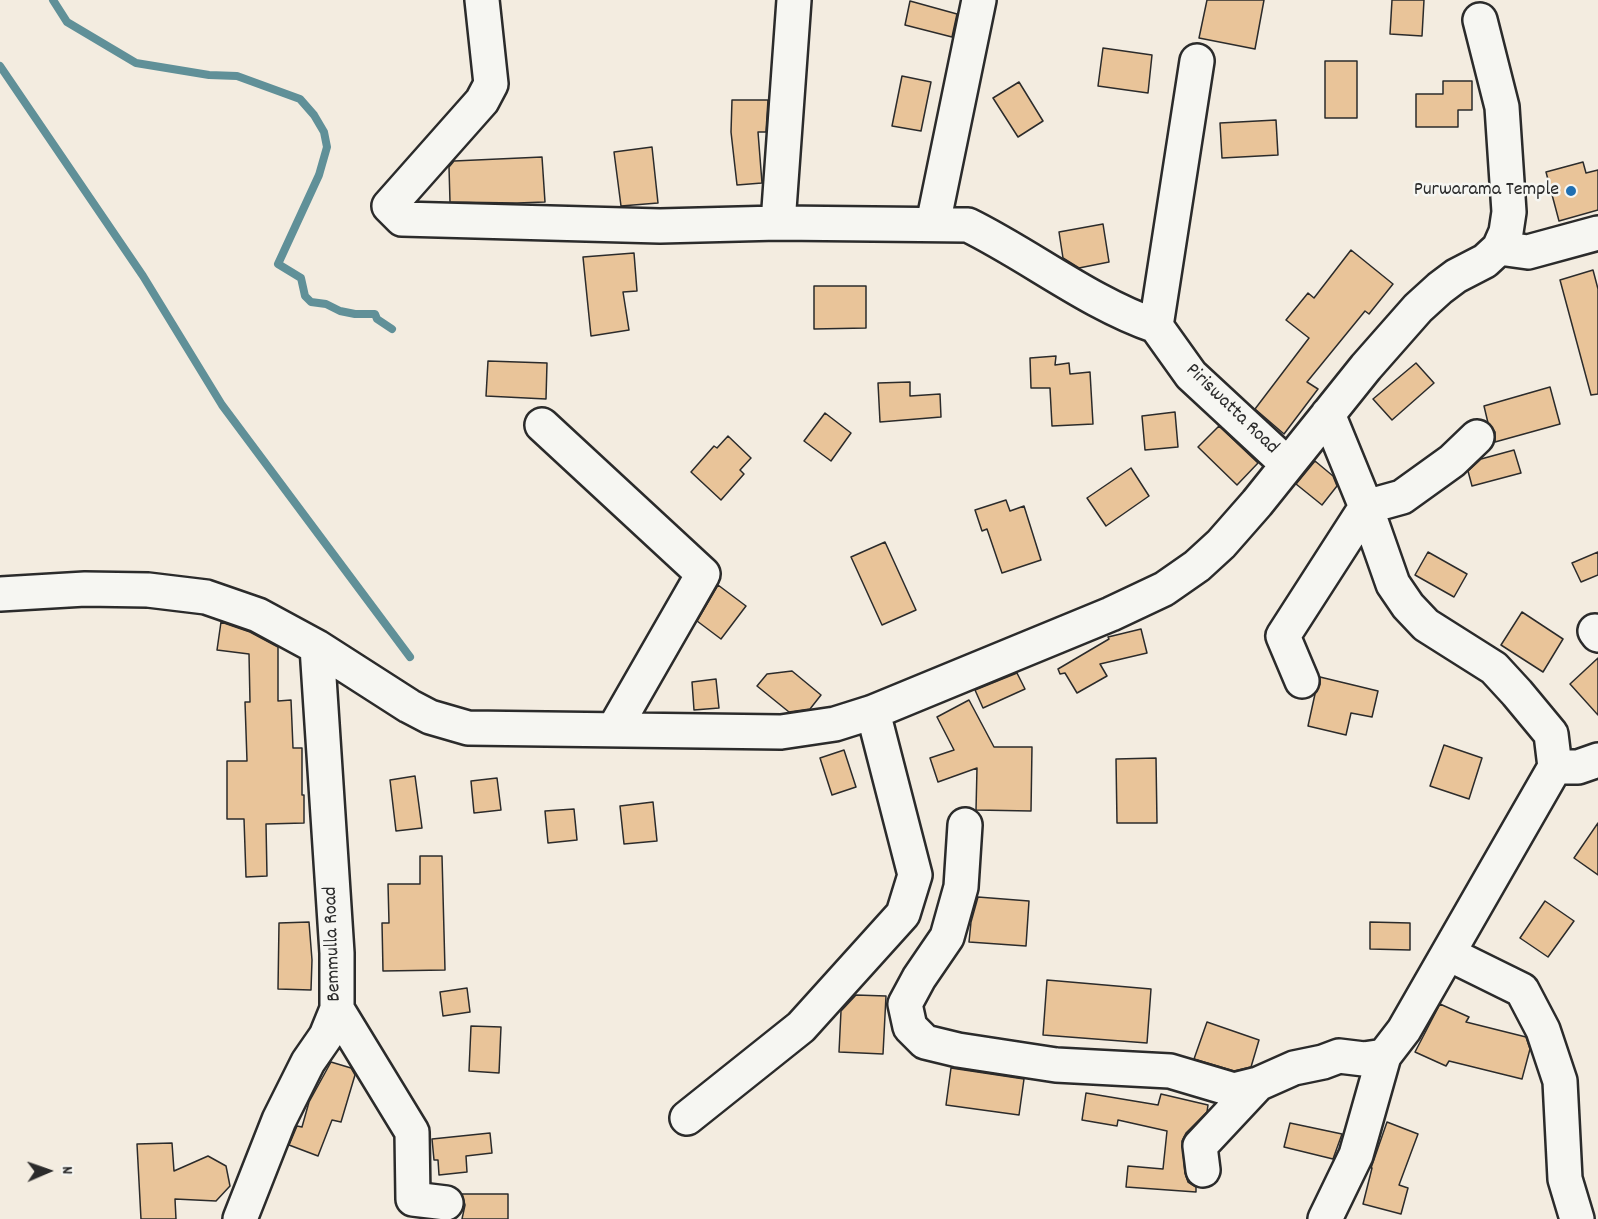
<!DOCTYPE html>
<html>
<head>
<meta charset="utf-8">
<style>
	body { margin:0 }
	#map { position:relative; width:1598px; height:1219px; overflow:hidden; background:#f3ece0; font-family:Dekko,sans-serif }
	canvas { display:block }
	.north { position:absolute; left:18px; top:1141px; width:60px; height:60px; -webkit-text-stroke:4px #f6f6f2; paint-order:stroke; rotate:88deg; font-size:16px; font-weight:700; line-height:24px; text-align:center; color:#2b2b2b }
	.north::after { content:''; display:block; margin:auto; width:21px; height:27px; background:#2b2b2b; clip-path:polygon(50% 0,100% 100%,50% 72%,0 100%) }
</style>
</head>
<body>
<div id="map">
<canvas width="1598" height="1219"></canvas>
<div class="north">N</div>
</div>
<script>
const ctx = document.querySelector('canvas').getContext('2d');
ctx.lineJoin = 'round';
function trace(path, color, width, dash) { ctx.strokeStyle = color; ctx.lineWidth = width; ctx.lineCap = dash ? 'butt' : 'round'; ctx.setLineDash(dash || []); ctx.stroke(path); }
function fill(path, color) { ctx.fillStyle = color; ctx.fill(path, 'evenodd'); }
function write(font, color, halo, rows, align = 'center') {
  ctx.font = font + ' Dekko,sans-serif'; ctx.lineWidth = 5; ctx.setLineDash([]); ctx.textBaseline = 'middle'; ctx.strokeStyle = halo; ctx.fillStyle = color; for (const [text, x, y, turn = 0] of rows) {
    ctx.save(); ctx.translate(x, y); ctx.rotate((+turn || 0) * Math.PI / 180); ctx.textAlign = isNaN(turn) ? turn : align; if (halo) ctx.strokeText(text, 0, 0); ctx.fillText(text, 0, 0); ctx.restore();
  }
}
const stream = new Path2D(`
	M 53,0 L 67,22 L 136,63 L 209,75 L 237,76 L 300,99 L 314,115 L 324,132 L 327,147 L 319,175 L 278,264 L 301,278 L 305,296 L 311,302 L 326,304 L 340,311 L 355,314 L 375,314 L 377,319 L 392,329
	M 0,66 L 143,276 L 222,405 L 410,657`);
const building = new Path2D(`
	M 1207,0 L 1264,0 L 1255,49 L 1199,38 Z
	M 1392,0 L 1424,0 L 1422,36 L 1390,34 Z
	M 910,1 L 957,14 L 952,37 L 905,25 Z
	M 1103,48 L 1152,55 L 1148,93 L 1098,86 Z
	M 1325,61 L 1357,61 L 1357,118 L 1325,118 Z
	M 902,76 L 931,82 L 921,131 L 892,126 Z
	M 1443,81 L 1472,81 L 1472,110 L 1458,110 L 1458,127 L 1416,127 L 1416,94 L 1443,94 Z
	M 1019,82 L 1043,121 L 1018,137 L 993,98 Z
	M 732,100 L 768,100 L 766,132 L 758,132 L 762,183 L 737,185 L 731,132 Z
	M 1276,120 L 1278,155 L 1222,158 L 1220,123 Z
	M 652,147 L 658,203 L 621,206 L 614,152 Z
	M 542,157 L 545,202 L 517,203 L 450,202 L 449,167 L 454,161 Z
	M 1583,162 L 1586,173 L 1598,170 L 1598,210 L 1559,221 L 1546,172 Z
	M 1103,224 L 1109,262 L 1079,268 L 1063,258 L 1059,232 Z
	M 1351,250 L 1393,284 L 1369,314 L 1365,311 L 1307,382 L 1318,389 L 1284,434 L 1255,409 L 1309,338 L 1286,320 L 1308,293 L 1314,298 Z
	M 634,253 L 637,291 L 623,292 L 629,330 L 591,336 L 583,257 Z
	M 1593,270 L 1598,289 L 1598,394 L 1591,395 L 1560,280 Z
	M 814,286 L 866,286 L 866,328 L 814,329 Z
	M 1056,356 L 1055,365 L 1069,363 L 1070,374 L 1090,372 L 1093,424 L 1052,426 L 1050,388 L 1031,388 L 1030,358 Z
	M 488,361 L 547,363 L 546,399 L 486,396 Z
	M 1416,363 L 1434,383 L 1392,420 L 1373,399 Z
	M 910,382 L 910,396 L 940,394 L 941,417 L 880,422 L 878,383 Z
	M 1550,387 L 1560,424 L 1495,442 L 1495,432 L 1488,423 L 1484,406 Z
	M 1175,412 L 1178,447 L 1145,450 L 1142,416 Z
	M 825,413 L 851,433 L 831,461 L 804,441 Z
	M 1219,426 L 1258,463 L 1237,485 L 1198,447 Z
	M 728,436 L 751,458 L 740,470 L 744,474 L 721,500 L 691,472 L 714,446 L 717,448 Z
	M 1514,450 L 1521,473 L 1472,486 L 1468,471 L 1481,459 Z
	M 1315,461 L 1333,476 L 1337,486 L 1322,505 L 1296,484 Z
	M 1131,468 L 1149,496 L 1106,526 L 1087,498 Z
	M 1006,500 L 1010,511 L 1024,506 L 1041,560 L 1002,573 L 987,529 L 982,531 L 975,510 Z
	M 885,542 L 916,610 L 882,625 L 851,557 Z
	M 1428,552 L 1467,574 L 1454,597 L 1415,575 Z
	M 1598,552 L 1598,575 L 1581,582 L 1572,563 Z
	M 718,585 L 746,606 L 721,639 L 697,621 Z
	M 1522,612 L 1563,639 L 1543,672 L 1501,645 Z
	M 221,622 L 250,632 L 278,647 L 278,701 L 291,700 L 293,748 L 302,748 L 302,795 L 304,795 L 304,823 L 266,824 L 267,876 L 246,877 L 244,819 L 227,819 L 227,761 L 247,761 L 245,702 L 250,702 L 249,654 L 217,650 Z
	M 1141,629 L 1147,653 L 1100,664 L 1107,676 L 1077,693 L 1065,673 L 1060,674 L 1058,669 L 1109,639 L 1108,637 Z
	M 1598,658 L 1598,715 L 1570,684 Z
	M 792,671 L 821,695 L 810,709 L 789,712 L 757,686 L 767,674 Z
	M 1017,673 L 1025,689 L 983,708 L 975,690 Z
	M 1320,677 L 1378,691 L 1372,717 L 1351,713 L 1346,735 L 1308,726 L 1315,694 L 1320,684 Z
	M 716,679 L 719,708 L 694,710 L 692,682 Z
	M 969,700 L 994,747 L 1032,747 L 1031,811 L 976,810 L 977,768 L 938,782 L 930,758 L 954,750 L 937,717 Z
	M 1444,745 L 1482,758 L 1469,799 L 1430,786 Z
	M 844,750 L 856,787 L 832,795 L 820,758 Z
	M 1156,758 L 1157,823 L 1117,823 L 1116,759 Z
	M 415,776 L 422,828 L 396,831 L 390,780 Z
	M 497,778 L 501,810 L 474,813 L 471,781 Z
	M 653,802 L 657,841 L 624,844 L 620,806 Z
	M 574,809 L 577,840 L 548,843 L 545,811 Z
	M 1598,823 L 1598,875 L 1574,858 Z
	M 420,856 L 442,856 L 445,970 L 383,971 L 382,923 L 389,923 L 388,884 L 420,884 Z
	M 978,897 L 1029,901 L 1026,946 L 969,942 L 971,922 Z
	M 1545,901 L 1574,921 L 1548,957 L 1520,938 Z
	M 309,922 L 312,960 L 311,990 L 278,989 L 279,923 Z
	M 1370,922 L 1410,923 L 1410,950 L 1370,949 Z
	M 1047,980 L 1151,989 L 1147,1043 L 1043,1035 Z
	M 467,988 L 470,1012 L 443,1016 L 440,992 Z
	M 856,995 L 886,996 L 883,1054 L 839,1052 L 841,1011 Z
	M 1440,1004 L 1469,1017 L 1466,1022 L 1526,1037 L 1530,1049 L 1522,1079 L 1449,1061 L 1446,1066 L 1415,1052 Z
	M 1207,1022 L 1259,1040 L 1251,1067 L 1234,1071 L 1194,1059 Z
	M 471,1026 L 501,1027 L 499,1073 L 469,1071 Z
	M 331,1062 L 351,1068 L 355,1075 L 341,1122 L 332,1120 L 318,1156 L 289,1145 L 297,1126 L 302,1127 L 309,1102 Z
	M 951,1068 L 1024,1079 L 1019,1115 L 946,1105 Z
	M 1086,1093 L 1158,1105 L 1161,1094 L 1208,1105 L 1207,1112 L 1186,1133 L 1182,1141 L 1185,1173 L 1188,1182 L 1196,1187 L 1196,1192 L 1126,1187 L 1128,1166 L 1163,1169 L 1167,1131 L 1118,1120 L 1117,1126 L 1082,1120 Z
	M 1387,1122 L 1418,1134 L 1399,1185 L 1408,1188 L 1401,1214 L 1363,1204 L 1372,1168 L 1371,1168 Z
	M 1290,1123 L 1342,1134 L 1333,1159 L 1284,1147 Z
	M 490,1133 L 492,1153 L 466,1156 L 467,1172 L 439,1175 L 438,1160 L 434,1160 L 432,1139 Z
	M 172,1143 L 174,1171 L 208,1156 L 226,1166 L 230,1186 L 216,1201 L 175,1199 L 176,1219 L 141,1219 L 137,1144 Z
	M 462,1194 L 508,1194 L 508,1219 L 462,1219 L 465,1205 Z`);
const minor = new Path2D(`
	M 482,0 L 491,84 L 482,101 L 389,206 L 402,219 L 660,226 L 778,223 L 968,225 C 1031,256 1089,303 1156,326
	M 778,223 L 794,0
	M 933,224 L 979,0
	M 1499,248 L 1528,252 L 1598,233
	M 1156,326 L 1197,61
	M 1156,326 L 1191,375 L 1287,464
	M 542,425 L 703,574 L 614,729
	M 0,594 L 85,589 L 148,590 L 206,597 L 258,615 L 317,647 L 409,706 L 430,717 L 468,728 L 781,732 L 835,724 L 873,712 L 1111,614 L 1164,589 L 1197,566 L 1221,544 L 1257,503 L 1366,367 L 1418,308 L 1440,288 L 1456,276 L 1485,261 L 1499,248 L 1506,232 L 1509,212 L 1502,107 L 1480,20
	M 1595,631 L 1598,635
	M 1302,681 L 1283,636 L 1366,507 L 1402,497 L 1452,461 L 1477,437
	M 1555,767 L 1578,767 L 1598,760
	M 965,825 L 961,887 L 947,937 L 919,978 L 905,1004 L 910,1027 L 925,1042 L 958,1050 L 1056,1065 L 1170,1071 L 1234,1090 L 1258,1084 L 1294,1068 L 1323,1062 L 1339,1056 L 1364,1059 L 1384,1056 L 1404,1030 L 1555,767 L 1551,734 L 1517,693 L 1494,668 L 1426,625 L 1408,606 L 1393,584 L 1366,507 L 1328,414
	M 1449,954 L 1522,990 L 1543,1030 L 1560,1081 L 1565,1179 L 1577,1219
	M 337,1009 L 412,1132 L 413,1199 L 446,1203
	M 687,1118 L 801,1027 L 903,914 L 915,875 L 873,712
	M 1203,1170 L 1200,1146 L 1258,1084
	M 240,1219 L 279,1120 L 308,1062 L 326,1036 L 337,1009 L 337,953 L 317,647
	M 1325,1219 L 1356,1155 L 1384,1056`);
const markers = [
	[1571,191,6,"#1f6fb2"]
];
const poiNames = [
	["Purwarama Temple",1559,191]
];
const streetNames = [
	["Piriswatta Road",1231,410,44],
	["Bemmulla Road",334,944,-92]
];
trace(stream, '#609098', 8);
fill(building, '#e9c499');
trace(building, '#2b2b2b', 1.5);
trace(minor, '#2b2b2b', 38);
trace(minor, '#f6f6f2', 33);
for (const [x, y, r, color] of markers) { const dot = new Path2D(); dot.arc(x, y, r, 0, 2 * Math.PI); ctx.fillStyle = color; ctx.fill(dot); trace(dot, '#f6f6f2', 2); }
write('20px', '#2b2b2b', '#f6f6f2', poiNames, 'right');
write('20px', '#2b2b2b', '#f6f6f2', streetNames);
</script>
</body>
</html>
